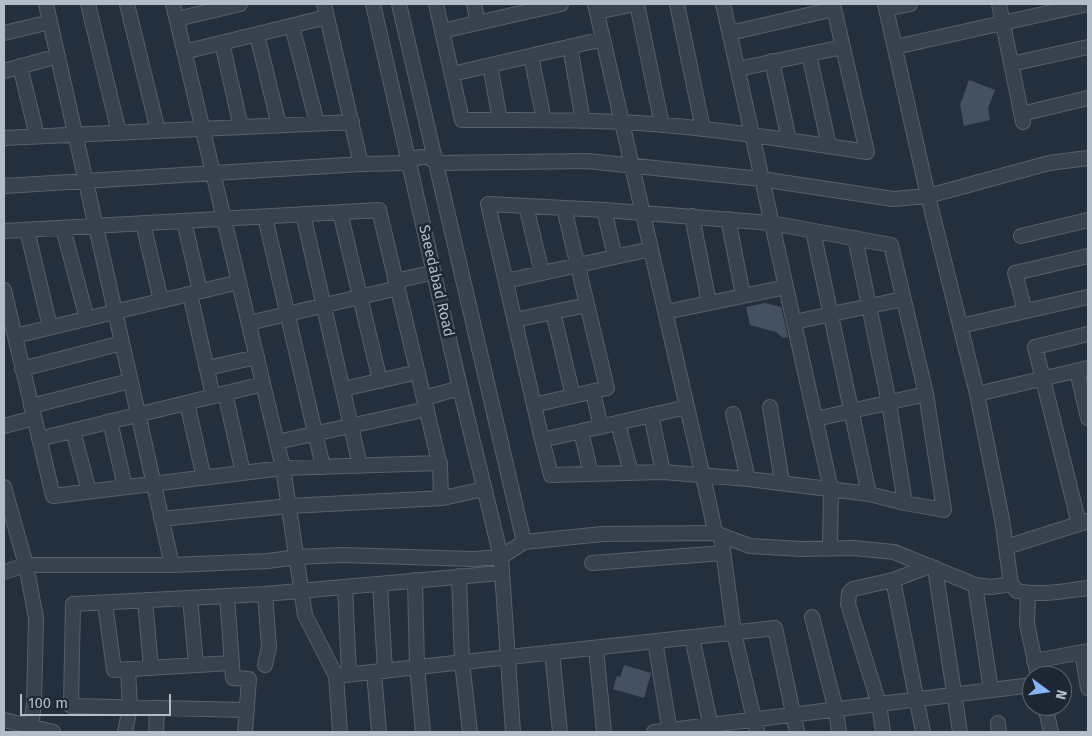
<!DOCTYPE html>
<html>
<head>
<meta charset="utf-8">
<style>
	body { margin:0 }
	#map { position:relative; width:1092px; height:736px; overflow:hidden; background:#242f3e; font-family:"Fira Sans",sans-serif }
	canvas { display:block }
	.frame { position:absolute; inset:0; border:5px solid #b4bcc9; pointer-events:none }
	.north { position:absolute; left:1022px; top:666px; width:50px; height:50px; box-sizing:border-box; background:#1d2633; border:1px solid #59626f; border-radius:50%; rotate:104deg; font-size:14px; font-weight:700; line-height:20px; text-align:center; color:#b4bcc9 }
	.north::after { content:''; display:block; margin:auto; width:18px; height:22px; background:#8ab4f8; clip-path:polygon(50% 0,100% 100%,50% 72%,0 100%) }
	.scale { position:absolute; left:20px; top:694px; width:151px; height:22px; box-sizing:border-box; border:2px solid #b4bcc9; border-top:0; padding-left:6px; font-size:15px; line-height:18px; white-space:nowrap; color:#b4bcc9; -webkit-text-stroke:4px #1d2633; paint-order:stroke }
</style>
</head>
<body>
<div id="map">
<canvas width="1092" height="736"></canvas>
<div class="frame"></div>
<div class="north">N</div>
<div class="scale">100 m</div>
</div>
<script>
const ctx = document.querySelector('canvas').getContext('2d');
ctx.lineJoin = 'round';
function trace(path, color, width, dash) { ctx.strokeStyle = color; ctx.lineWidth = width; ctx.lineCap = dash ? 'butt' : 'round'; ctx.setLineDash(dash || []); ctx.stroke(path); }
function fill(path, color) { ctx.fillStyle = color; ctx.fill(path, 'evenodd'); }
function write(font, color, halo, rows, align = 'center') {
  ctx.font = font + ' "Fira Sans",sans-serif'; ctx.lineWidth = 5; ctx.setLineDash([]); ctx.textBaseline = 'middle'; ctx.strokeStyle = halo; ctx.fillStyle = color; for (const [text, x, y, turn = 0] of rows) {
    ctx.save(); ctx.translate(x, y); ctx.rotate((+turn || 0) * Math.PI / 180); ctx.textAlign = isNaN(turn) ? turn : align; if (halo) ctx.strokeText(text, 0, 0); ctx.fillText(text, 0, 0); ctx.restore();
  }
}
const stream = new Path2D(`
	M 454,332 L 476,426`);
const building = new Path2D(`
	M 969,80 L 995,90 L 988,108 L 990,120 L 964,126 L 960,105 Z
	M 765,303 L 781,307 L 788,337 L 783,338 L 776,332 L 750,325 L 746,307 Z
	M 624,665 L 651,673 L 644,698 L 613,689 L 617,676 L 620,677 Z`);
const minor = new Path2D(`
	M 46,4 L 172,565
	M 88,4 L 119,133
	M 127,4 L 158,131
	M 173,4 L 283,468 L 305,615 L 336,676 L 340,732
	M 324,4 L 361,164
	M 373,4 L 460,388 L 501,557 L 513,732
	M 399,4 L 524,542
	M 436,4 L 462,120 C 516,120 569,119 622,122 C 704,126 786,140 867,152 L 833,4
	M 474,4 L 478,23
	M 595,4 L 711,512 L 715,533
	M 637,4 L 662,125
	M 677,4 L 703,129
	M 723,4 L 831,489 L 830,547
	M 885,4 L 928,196 L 977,394 L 1002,519 L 1011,584 L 1017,591 C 1040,596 1064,591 1088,588
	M 999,4 L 1023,122
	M 886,9 L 910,4
	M 597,12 L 634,4
	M 177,19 L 240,4
	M 292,26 L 317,123
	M 442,31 L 561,4
	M 4,33 L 50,22
	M 730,33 L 834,9
	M 257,35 L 279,125
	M 222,43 L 241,127
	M 570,47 L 583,121
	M 895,47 L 1088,4
	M 184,52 L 327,17
	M 809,54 L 829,146
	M 531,56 L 544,120
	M 772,61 L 789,140
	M 1011,64 L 1088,47
	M 490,65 L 500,120
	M 20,66 L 37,136
	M 738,69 L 843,47
	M 4,71 L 58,56
	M 452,74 L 603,39
	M 1021,114 L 1088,98
	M 4,138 L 352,122
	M 4,186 L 361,164 L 410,163 L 416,158 L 422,157 L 429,157 L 436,163 L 587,161 L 761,179 L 893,199 L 928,196 L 1049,163 L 1088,158
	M 488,204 L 604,210 L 771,223 L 891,245 L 926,394 L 944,510 L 905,503 L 869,494 L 748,479 L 663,472 L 551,475 L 542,440 Z
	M 526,206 L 542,273
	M 604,210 L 615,257
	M 340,212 L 380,381
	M 303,214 L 360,466
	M 692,216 L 709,303
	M 265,217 L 323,467
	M 728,219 L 743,295
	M 184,221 L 200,291
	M 143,223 L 161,301
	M 63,228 L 87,319
	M 27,230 L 50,327
	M 4,231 L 379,210 L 440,466 L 441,498
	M 813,231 L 869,494
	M 1021,236 L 1088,220
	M 855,238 L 889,403 L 905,503
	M 396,281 L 434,272
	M 506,281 L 651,249
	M 4,290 L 53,496 L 283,468 L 440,463
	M 190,294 L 213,396
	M 1025,311 L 1015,273 L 1088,256
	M 553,312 L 573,396
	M 666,312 L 786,287
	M 515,320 L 587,305
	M 794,322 L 903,299
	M 249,323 L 398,288
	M 960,326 L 1088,297
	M 15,336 L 239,282
	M 207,368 L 257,357
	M 22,369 L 122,343
	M 1077,371 L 1088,418
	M 343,389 L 418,372
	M 593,392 L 601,427
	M 225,393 L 243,473
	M 977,394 L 1088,368
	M 424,398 L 460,388
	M 187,403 L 204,478
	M 534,405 L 607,388 L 564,208
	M 31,406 L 130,381
	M 770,407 L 782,482
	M 733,414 L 748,479
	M 651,415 L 663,472
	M 816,419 L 926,394
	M 110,421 L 125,487
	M 618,423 L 631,473
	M 4,426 L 34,418
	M 73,431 L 89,491
	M 581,431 L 591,474
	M 39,439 L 263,384
	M 542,440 L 687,407
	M 277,442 L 427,409
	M 4,487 L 26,565 L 36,618 L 34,704 L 30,732
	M 161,519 L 289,506 L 443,498 L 484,489
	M 1079,524 L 1035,347 L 1088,334
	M 721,535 L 734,633 L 757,732
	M 1006,547 L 1088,521
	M 592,563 L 723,553
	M 935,568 L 960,732
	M 4,572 L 26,565 L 172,565 L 268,561 L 297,557 L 342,555 L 473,559 L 501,557 L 524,542 L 603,534 L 715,533 L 750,546 L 802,549 L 854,548 L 894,552 L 975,585 L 991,587 L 1011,584
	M 459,576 L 462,662 L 470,732
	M 415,580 L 417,667 L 423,732
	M 893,580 L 923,732
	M 380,584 L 385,671
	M 975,585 L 991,690
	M 345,587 L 349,674
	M 1028,593 L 1027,624 L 1038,676
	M 265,594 L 269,647 L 265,665
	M 227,596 L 233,678 L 249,679 L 245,732
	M 190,598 L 196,665
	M 145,600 L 151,668
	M 105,603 L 114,670 L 231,663
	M 812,617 L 836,710 L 839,732
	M 692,637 L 712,732
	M 655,641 L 670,732
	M 596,648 L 604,732
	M 552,652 L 560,732
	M 1082,652 L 1088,688
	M 1034,661 L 1088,651
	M 374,672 L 379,732
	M 336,676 L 775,628 L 797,732
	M 1045,706 L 1051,732
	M 247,710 L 71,706 L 73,604 L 265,594 L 501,573
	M 4,720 L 53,732
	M 998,723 L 999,732
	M 125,732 L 130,708 L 128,669
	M 156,732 L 157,708
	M 654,732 L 1032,685
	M 883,732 L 879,704 L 848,604 L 849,593 L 853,589 L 893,580 L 930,566`);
const streetNames = [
	["Saeedabad Road",436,281,77]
];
trace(stream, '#394c67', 3);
fill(building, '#455162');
trace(minor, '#565f6c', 16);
trace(minor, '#38414e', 14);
write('15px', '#b4bcc9', '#1d2633', streetNames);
</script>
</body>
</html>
